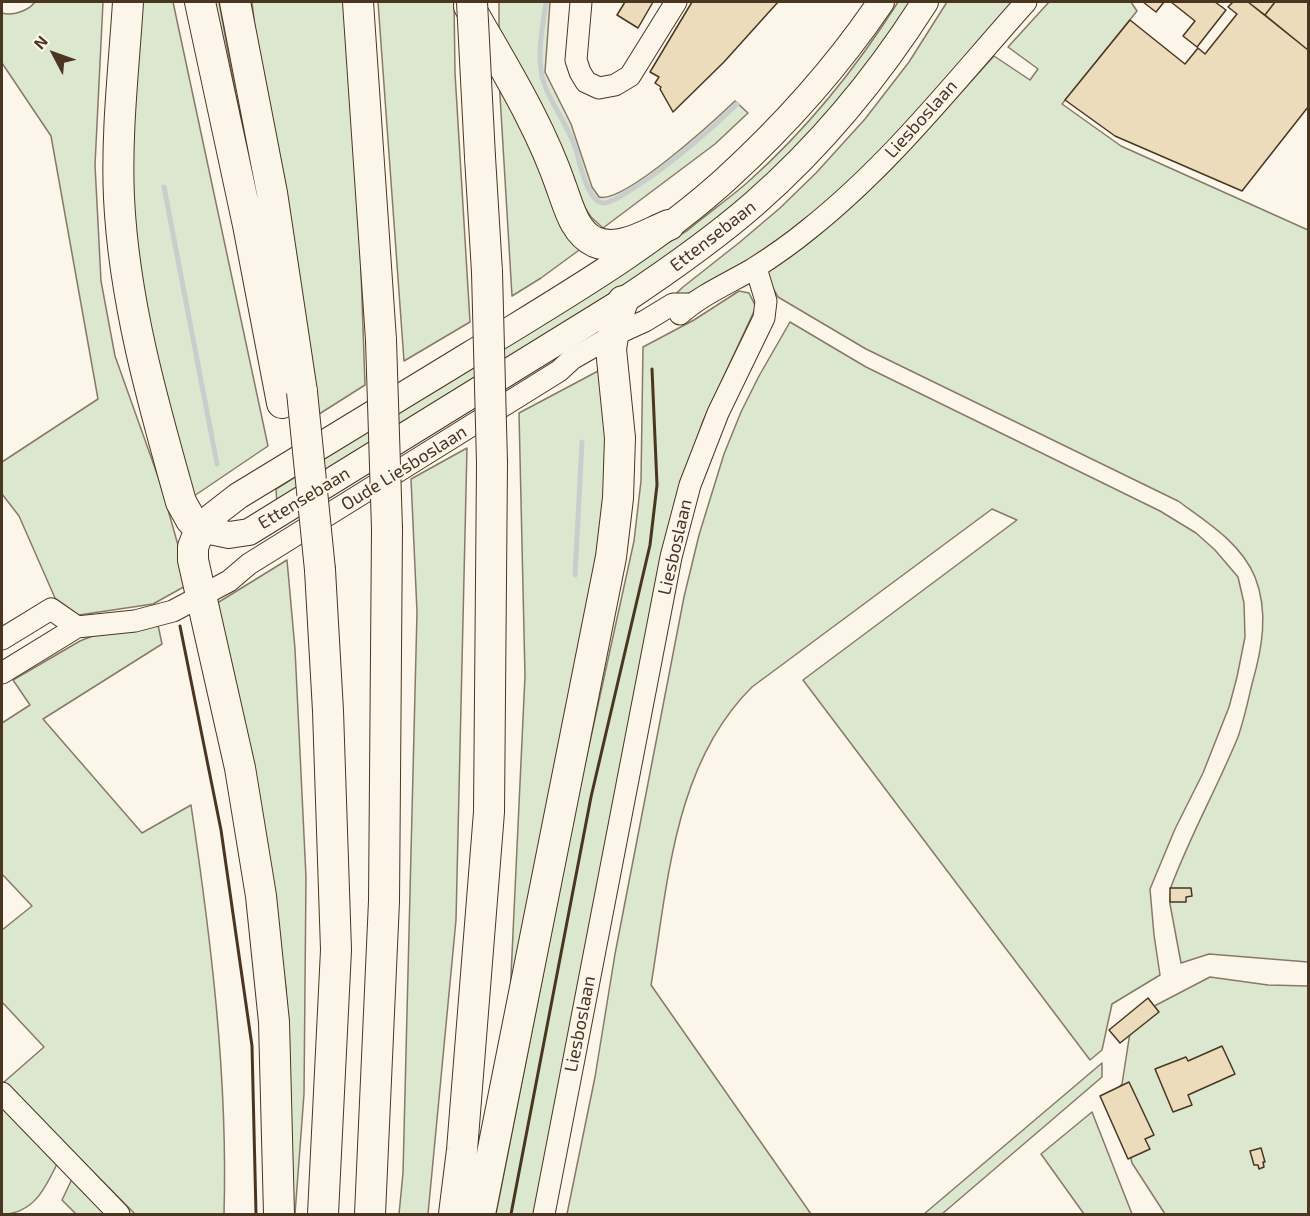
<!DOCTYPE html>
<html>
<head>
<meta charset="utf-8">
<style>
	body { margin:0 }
	#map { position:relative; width:1310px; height:1216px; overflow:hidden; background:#fbf6e9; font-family:"Exo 2",sans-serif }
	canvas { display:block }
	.frame { position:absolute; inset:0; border:3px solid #4a3520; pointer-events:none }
	.north { position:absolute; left:24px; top:24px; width:60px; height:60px; -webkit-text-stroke:4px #fbf6e9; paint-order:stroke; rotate:311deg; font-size:16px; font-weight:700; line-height:24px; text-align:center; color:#4a3520 }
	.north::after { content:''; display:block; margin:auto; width:21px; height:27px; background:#4a3520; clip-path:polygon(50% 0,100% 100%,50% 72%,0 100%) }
</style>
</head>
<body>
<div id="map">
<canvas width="1310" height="1216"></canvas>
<div class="frame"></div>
<div class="north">N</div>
</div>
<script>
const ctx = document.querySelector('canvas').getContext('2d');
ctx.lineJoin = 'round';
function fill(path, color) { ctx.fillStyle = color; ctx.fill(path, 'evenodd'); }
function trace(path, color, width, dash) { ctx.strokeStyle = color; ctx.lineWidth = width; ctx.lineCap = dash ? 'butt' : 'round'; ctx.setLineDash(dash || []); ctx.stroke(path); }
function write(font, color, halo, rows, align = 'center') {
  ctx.font = font + ' "Exo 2",sans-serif'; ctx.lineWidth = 4.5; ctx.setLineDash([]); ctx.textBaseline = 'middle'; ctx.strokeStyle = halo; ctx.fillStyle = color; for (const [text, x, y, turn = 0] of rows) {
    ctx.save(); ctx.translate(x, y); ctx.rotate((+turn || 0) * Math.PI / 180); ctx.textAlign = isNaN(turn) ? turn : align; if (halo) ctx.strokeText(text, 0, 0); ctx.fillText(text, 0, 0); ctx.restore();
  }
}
const green = new Path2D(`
	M 35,2 L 103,2 L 95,165 L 101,281 L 115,356 L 161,485 L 189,584 L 153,604 L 79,615 L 55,598 L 19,516 L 2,494 L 2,462 L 98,399 L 51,136 L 2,63 L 2,13 C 13,16 28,11 35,2 Z
	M 134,2 L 173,2 L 268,446 L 194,496 L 160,395 L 124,170 Z
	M 212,2 L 219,2 L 266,261 Z
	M 252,2 L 345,2 L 360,242 L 365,385 L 316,416 L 256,37 Z
	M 378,2 L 454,2 L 455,73 L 470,322 L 404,361 Z
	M 499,2 L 550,2 L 545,72 L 571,124 L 592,187 L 599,197 C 624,204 715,120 735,101 L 748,113 L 715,144 L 603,228 L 591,217 L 579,199 L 499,34 Z
	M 898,2 L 913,2 L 844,98 L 775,171 L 711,227 L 638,279 L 277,505 L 276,489 L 688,230 C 708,213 730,198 749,181 C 807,129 857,67 898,2 Z
	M 947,2 L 1016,2 C 939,87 864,178 770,246 C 737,270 699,288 663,306 L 683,287 L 740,242 L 780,208 L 816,173 L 865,119 L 909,62 Z
	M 1049,2 L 1131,2 L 1137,11 L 1062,104 L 1121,146 L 1308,230 L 1308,962 L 1209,954 L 1181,963 L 1170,904 L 1171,887 C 1190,836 1217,788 1238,737 C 1244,720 1248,701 1252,684 C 1262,649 1269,612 1255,577 C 1241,543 1207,522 1178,501 L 866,349 L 778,297 L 767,278 L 769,269 L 830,225 L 861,198 L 891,169 L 994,56 L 1030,80 L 1038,69 L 1008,47 Z
	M 499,79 L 582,248 L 541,278 L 512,296 Z
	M 739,291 L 749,293 L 756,307 L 703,421 L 673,511 L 535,1214 L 496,1214 L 578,796 L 634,541 L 641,481 L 643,347 L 694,320 Z
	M 790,322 L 866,367 L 1160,511 L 1196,533 L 1215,550 L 1238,577 L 1244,603 L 1245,637 L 1237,677 L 1229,707 L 1203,773 L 1175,829 L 1150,889 L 1154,935 L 1160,975 L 1112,1004 L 1102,1050 L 1090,1060 L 803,680 L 1017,520 L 992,509 L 752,687 C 674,764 668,883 651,985 L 811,1214 L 567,1214 L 595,1077 L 615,954 L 684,597 L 699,535 L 724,454 L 741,412 L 759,376 Z
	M 600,370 L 606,421 L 606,518 L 508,1040 L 525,676 L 519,413 Z
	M 467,448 L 456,920 L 428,1214 L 399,1214 L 403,1173 L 417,612 L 411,479 Z
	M 287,560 L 295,649 L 306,877 L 304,1094 L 295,1214 L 287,1214 L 289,1079 L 286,989 L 263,820 L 214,605 Z
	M 158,625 L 162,644 L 43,719 L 142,833 L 191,805 C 211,940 228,1078 224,1214 L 135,1214 L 4,1082 L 44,1047 L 2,1002 L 2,930 L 32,906 L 2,874 L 2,723 L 30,705 L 13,680 L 80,641 L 100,633 Z
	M 1210,977 L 1268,985 L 1308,986 L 1308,1214 L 1165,1214 L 1132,1163 L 1124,1126 L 1112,1095 L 1122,1084 L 1131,1026 L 1139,1014 Z
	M 1102,1063 L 1102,1077 L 942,1214 L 924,1214 Z
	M 2,1106 L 57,1164 C 45,1189 33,1214 2,1214 Z
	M 1092,1112 L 1132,1214 L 1084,1214 L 1041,1154 Z
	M 72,1179 L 106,1214 L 76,1214 L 62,1200 Z`);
const stream = new Path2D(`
	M 546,2 C 543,24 538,48 541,70 C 543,94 569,125 576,150 C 580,163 588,205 605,203 C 615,201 626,193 634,188 C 671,164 705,135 737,104
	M 164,187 L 217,464
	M 575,575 L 582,442`);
const building = new Path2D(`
	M 625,2 L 653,2 L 638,28 L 617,15 Z
	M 692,2 L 778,2 L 724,62 L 673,112 L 660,89 L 661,87 L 655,83 L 659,77 L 650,72 Z
	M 1143,2 L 1164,2 L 1156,12 Z
	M 1171,2 L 1215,2 L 1226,10 L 1197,47 L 1183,36 L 1195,21 Z
	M 1233,2 L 1248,2 L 1308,50 L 1308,107 L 1242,191 L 1115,136 L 1065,100 L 1130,20 L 1185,64 L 1198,48 L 1205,54 L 1237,14 L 1228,7 Z
	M 1248,2 L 1275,2 L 1265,15 Z
	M 1275,2 L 1308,2 L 1308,50 L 1265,15 Z
	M 1170,888 L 1191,888 L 1192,896 L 1186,897 L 1186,902 L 1170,902 Z
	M 1148,998 L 1159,1012 L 1120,1043 L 1109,1030 Z
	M 1222,1046 L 1235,1074 L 1188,1095 L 1192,1105 L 1173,1112 L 1155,1069 L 1186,1057 L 1188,1061 Z
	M 1129,1082 L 1154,1135 L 1145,1139 L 1150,1149 L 1128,1159 L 1100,1096 Z
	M 1261,1148 L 1265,1162 L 1263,1162 L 1264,1167 L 1259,1169 L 1258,1165 L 1254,1165 L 1250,1151 Z`);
const minor = new Path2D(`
	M 581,2 L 576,60 L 580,72 L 586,82 L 599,88 L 615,85 L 630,76 L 676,2
	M 680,314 C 701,295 729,283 753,269 C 772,257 792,243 809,229 C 891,164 957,79 1026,2
	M 2,639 L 51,609 L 77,627
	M 2,673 L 77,627 L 135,621 L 173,611 L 229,581 L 249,564 L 559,371 L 572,359 L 612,336 L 645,321 L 673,304 L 690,304
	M 2,1093 L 119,1214
	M 544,1214 L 671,557 L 690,485 L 718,413 L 764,318 L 766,301 L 756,268`);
const major = new Path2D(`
	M 881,2 C 837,67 784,126 726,179 C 650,248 558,300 471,354 C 393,401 316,449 238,496 L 211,517 L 200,529 L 229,535 L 249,532 L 623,301 C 668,271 714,239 755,203 C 821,145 878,76 925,2`);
const highway = new Path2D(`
	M 128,2 C 124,66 116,133 119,198 C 124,302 153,403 181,502 L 191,520 L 200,529 L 193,547 L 193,560 L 240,768 L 261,896 L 274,1022 L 279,1214
	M 200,2 L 248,225 L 282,403
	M 235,2 L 272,193 L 302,392
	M 358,2 L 381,340
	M 469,6 C 503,66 540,124 562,189 C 569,208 575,233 595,242 C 621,252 646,234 669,225
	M 480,157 L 487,272
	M 320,570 L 328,711 L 336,950 L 323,1214
	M 370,1214 L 384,901 L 387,529
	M 454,1214 L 462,1150 L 489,812 L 492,463
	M 480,1214 L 611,557 L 618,498 L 620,438 L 611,349 L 615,324 L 623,301`);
const highwayBridge = new Path2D(`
	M 472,2 L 480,157
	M 487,272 L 492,463
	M 381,340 L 387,529
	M 302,392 L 320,570`);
const wall = new Path2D(`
	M 180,626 L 221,830 L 252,1046 L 256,1214
	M 511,1214 L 591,797 L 650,545 L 657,485 L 652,369`);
const streetNames = [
	["Liesboslaan",921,119,-48],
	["Ettensebaan",713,236,-38],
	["Oude Liesboslaan",404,468,-32],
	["Ettensebaan",304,498,-31],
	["Liesboslaan",675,547,-77],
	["Liesboslaan",580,1024,-79]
];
fill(green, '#dce7d0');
trace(green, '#887966', 1.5);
trace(stream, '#c9cecd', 5);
fill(building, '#ecdcbc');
trace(building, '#4a3520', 1.5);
trace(minor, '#4a3520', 23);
trace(major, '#4a3520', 28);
trace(highway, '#4a3520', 32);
trace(minor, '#fbf6e9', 21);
trace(major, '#fbf6e9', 26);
trace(highway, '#fbf6e9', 30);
trace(highwayBridge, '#4a3520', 32, []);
trace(highwayBridge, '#fbf6e9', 30);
trace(wall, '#4a3520', 3);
write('18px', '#4a3520', '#fbf6e9', streetNames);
</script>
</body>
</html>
